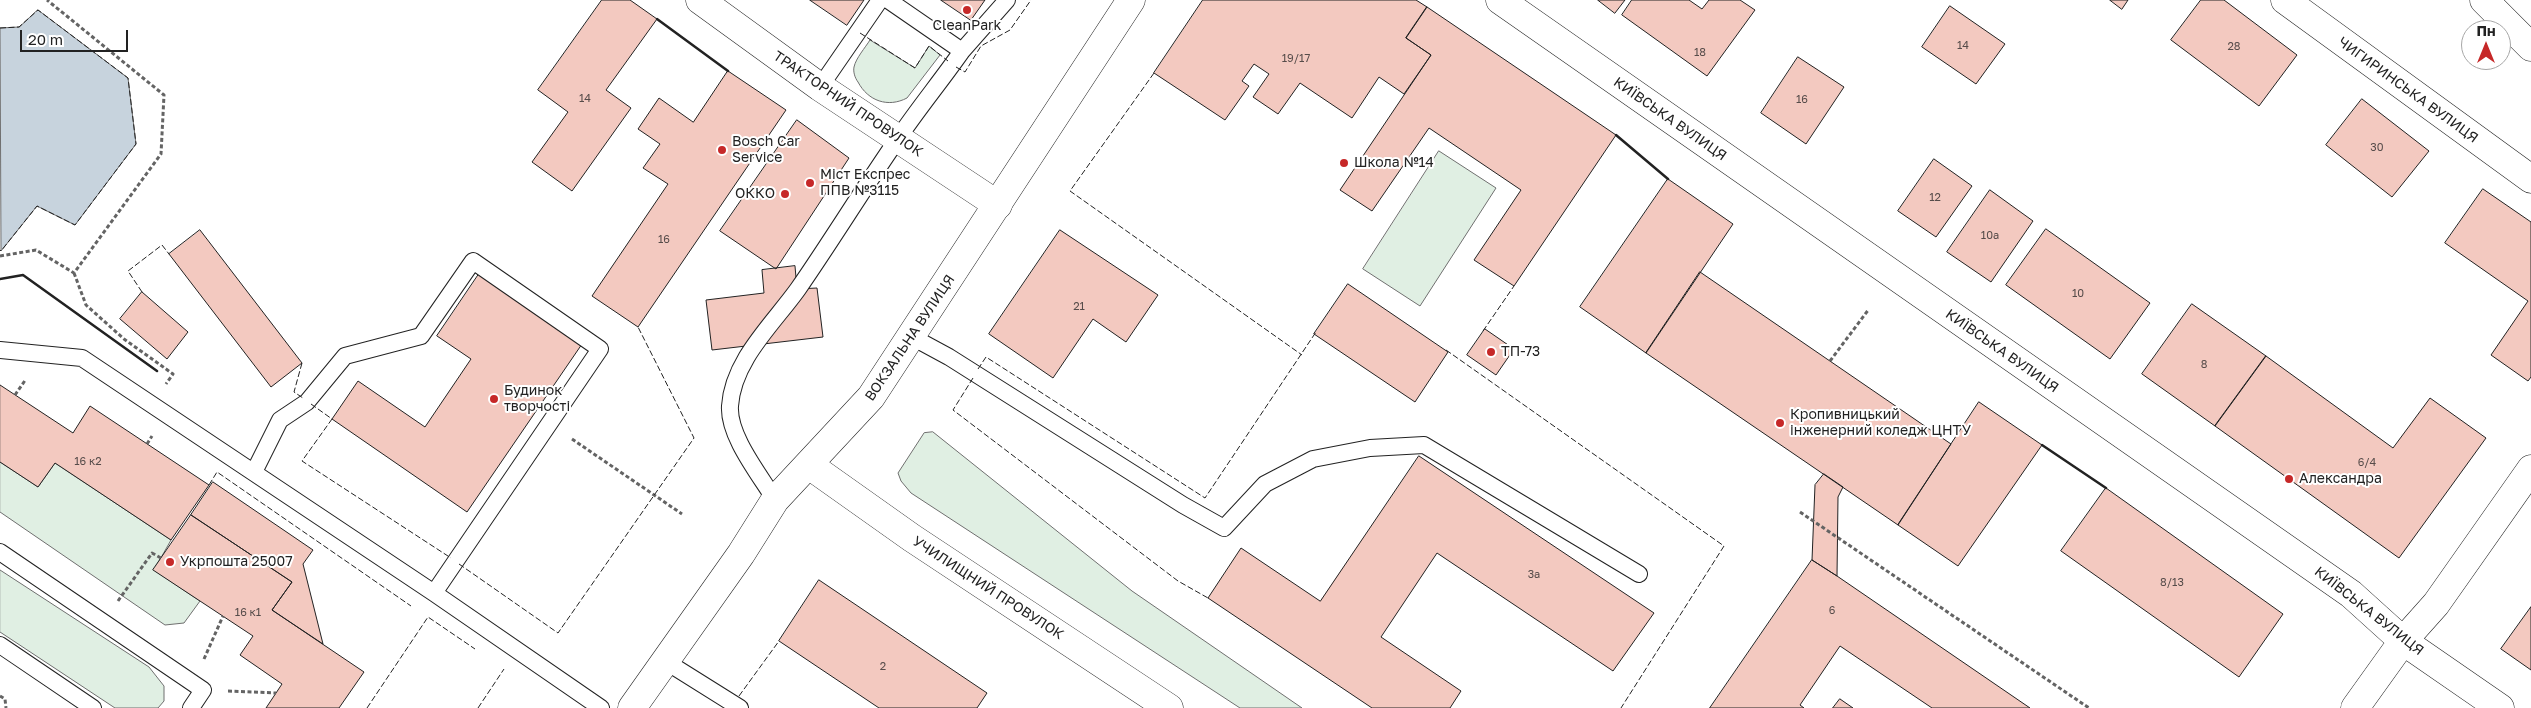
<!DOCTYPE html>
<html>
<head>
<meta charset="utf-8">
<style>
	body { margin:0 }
	#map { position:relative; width:2531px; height:708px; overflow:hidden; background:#fff; font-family:"Golos Text",sans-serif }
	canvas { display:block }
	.north { position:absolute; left:2461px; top:20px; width:50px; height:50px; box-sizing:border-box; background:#fff; border:1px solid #a7a7a7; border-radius:50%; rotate:0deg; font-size:14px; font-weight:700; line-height:20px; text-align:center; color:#222 }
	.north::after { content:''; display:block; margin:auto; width:18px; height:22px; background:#c62828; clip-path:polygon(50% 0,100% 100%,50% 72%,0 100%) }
	.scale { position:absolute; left:20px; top:30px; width:108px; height:22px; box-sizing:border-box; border:2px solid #222; border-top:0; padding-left:6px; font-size:15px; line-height:18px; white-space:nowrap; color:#222; -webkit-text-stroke:4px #fff; paint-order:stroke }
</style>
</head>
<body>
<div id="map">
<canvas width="2531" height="708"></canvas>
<div class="north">Пн</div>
<div class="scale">20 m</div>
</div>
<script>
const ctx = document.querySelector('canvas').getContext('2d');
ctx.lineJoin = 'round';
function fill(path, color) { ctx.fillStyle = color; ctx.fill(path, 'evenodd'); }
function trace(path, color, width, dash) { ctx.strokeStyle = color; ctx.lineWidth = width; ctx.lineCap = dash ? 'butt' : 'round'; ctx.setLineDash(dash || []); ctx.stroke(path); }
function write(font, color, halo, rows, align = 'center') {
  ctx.font = font + ' "Golos Text",sans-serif'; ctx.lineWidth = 4; ctx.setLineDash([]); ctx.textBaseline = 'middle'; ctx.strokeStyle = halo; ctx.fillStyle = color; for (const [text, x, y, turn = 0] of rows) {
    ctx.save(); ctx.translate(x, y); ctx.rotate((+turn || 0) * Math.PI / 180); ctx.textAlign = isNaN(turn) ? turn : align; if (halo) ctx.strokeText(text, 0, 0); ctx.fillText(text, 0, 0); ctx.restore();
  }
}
const green = new Path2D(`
	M 870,40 L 915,68 L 929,46 L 940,55 L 907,98 C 888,108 868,101 858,82 C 855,78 853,72 854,67 C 856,58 865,48 870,40 Z
	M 1439,151 L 1496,188 L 1420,306 L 1363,269 Z
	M 933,432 L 1132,591 L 1302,708 L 1240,708 L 911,493 L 901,481 L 898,473 L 924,433 Z
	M 0,462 L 38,487 L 55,463 L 171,540 L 154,570 L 200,601 L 184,623 L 165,625 L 0,512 Z
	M 0,570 L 149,667 L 164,686 L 164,701 L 158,708 L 115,708 L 0,632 Z`);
const water = new Path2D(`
	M 38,10 L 128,78 L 136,144 L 75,225 L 37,206 L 1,251 L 0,28 L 19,27 Z`);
const building = new Path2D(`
	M 602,0 L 630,0 L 657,19 L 606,90 L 631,108 L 572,191 L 532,162 L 568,112 L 538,90 Z
	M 810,0 L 864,0 L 847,25 Z
	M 941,0 L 985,0 L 971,20 Z
	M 1203,0 L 1416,0 L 1427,7 L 1406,38 L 1431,55 L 1404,94 L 1379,77 L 1352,118 L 1300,83 L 1278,114 L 1253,97 L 1269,74 L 1254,64 L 1242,81 L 1249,86 L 1225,120 L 1154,73 Z
	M 1598,0 L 1625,0 L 1615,13 Z
	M 1632,0 L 1689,0 L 1702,9 L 1709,0 L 1740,0 L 1755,10 L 1707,76 L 1622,15 Z
	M 2110,0 L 2128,0 L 2122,9 Z
	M 2201,0 L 2224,0 L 2297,55 L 2259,106 L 2171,40 Z
	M 1950,6 L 2005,44 L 1976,84 L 1922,47 Z
	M 1427,7 L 1616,135 L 1514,286 L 1474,260 L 1521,190 L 1429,128 L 1372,211 L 1340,190 L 1431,55 L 1406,38 Z
	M 1798,57 L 1844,87 L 1806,144 L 1761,113 Z
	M 728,71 L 786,110 L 638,327 L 592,296 L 668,184 L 643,168 L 660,144 L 638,129 L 659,98 L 693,122 Z
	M 2362,99 L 2429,151 L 2392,197 L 2326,145 Z
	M 797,120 L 849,158 L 776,269 L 720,231 Z
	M 1934,159 L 1972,186 L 1936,237 L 1898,211 Z
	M 1668,179 L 1733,224 L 1646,353 L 1580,307 Z
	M 2483,189 L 2531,222 L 2531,377 L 2528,381 L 2491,355 L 2528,301 L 2445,243 Z
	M 1990,190 L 2033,221 L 1991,282 L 1947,252 Z
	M 2046,229 L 2150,303 L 2110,359 L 2006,285 Z
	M 200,230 L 302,363 L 271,387 L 169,254 Z
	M 1060,230 L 1158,295 L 1126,342 L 1093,319 L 1053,378 L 989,334 Z
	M 795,266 L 797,289 L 817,288 L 823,337 L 712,350 L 706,300 L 764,293 L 762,270 Z
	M 1700,272 L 1951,444 L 1898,525 L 1646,353 Z
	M 479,274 L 582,344 L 467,512 L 332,419 L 358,381 L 425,427 L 471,359 L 437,336 Z
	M 1348,284 L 1448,352 L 1415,402 L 1314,334 Z
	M 142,292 L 188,332 L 167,359 L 120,319 Z
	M 2192,304 L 2266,356 L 2215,426 L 2142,374 Z
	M 1485,329 L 1514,349 L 1496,375 L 1467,355 Z
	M 2266,356 L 2393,448 L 2430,398 L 2486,438 L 2399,558 L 2215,426 Z
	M 0,385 L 73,433 L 90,406 L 209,485 L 171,540 L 55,463 L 38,487 L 0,462 Z
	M 1979,402 L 2042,445 L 1958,566 L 1898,525 Z
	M 1419,456 L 1654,613 L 1613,671 L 1437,553 L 1381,637 L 1461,691 L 1450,708 L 1372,708 L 1208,598 L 1241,548 L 1320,601 Z
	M 1824,474 L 1843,487 L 1838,497 L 1837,576 L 1812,560 L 1815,485 Z
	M 213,482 L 313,550 L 303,564 L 323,644 L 272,610 L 292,582 L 191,515 Z
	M 2106,488 L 2283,614 L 2239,677 L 2061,551 Z
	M 191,515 L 292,582 L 272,610 L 364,672 L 339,708 L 266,708 L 282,684 L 240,655 L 253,636 L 153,570 Z
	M 1812,560 L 1837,576 L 2030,708 L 1932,708 L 1840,646 L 1800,705 L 1804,708 L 1710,708 Z
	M 819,580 L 987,693 L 977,708 L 879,708 L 779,641 Z
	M 2531,607 L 2531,670 L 2501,649 Z
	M 1840,699 L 1853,708 L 1833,708 Z`);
const path = new Path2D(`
	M 0,256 L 36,250 L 74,273 L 161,154 L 164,95 L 47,0
	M 74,273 L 86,305 L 124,339 L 173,374 L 166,384
	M 1830,361 L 1869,309
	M 15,395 L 26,379
	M 572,439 L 682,514
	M 147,444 L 152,436
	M 1800,512 L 2089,708
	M 118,601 L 152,553 L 161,558
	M 204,659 L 223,616
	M 228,691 L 276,693
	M 0,696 L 5,699 L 6,708`);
const lane = new Path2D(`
	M 962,51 L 1007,0
	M 820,87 L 880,0
	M 912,337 L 949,357 L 1183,505 L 1224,528 L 1265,484 L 1313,459 L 1370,448 L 1424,445 L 1639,574
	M 0,350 L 82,358 L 434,593 L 601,708
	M 254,472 L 280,420 L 307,402 L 345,356 L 421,336 L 473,261 L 600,349 L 434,593
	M 775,500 C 760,475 728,436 730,406 C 733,360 773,324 798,289 C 832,240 863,189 897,140 C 917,110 941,81 962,51 L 888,0
	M 0,552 L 203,690 L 191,708
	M 0,645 L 93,708
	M 665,661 L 740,708`);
const street = new Path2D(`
	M 700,0 L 820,87 L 998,205
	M 2285,0 L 2531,179`);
const secondary = new Path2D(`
	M 1500,0 L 2351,594 L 2403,641 L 2500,708
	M 2484,0 L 2531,47
	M 809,465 L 912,538 L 1169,708
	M 632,708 L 741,554 L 775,500 L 871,397 L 1131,0
	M 2355,708 L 2403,641 L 2436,604 L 2531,469`);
const fence = new Path2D(`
	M 0,28 L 19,27 L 38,10 L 128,78 L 136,144 L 75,225 L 37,206 L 1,251 L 0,250
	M 860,33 L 915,68 L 929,46 L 948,61
	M 956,67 L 965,72 L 981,46 L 1010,30 L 1031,0
	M 1154,73 L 1070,191 L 1302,355
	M 142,292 L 128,271 L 162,245 L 169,254
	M 1483,331 L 1514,286
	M 1446,350 L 1724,546 L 1621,708
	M 302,363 L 294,392 L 303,398
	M 978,369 L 986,357 L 1205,498 L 1316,332
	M 973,378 L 953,410 L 1178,581 L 1208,598
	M 311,404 L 332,419 L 302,461 L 451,558
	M 209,485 L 217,472 L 411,606
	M 459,564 L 558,633 L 694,438 L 638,327
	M 739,696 L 779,641
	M 367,708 L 428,617 L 475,649
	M 478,708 L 504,669`);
const wall = new Path2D(`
	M 657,19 L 728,71
	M 1616,135 L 1668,179
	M 0,279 L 23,275 L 157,371
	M 2042,445 L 2106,488`);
const markers = [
	[967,10,5,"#c62828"],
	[722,150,5,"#c62828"],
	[1344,163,5,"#c62828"],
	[810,183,5,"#c62828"],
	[785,194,5,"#c62828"],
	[1491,352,5,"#c62828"],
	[494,399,5,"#c62828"],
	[1780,423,5,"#c62828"],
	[2289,479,5,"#c62828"],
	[170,562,5,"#c62828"]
];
const numberNames = [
	["14",1963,46],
	["28",2234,47],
	["18",1700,53],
	["19/17",1296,59],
	["14",585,99],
	["16",1802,100],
	["30",2377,148],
	["12",1935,198],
	["10а",1990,236],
	["16",664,240],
	["10",2078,294],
	["21",1079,307],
	["8",2204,365],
	["16 к2",88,462],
	["6/4",2367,463],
	["3а",1534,575],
	["8/13",2172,583],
	["6",1832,611],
	["16 к1",248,613],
	["2",883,667]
];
const poiNames = [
	["CleanPark",967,26,"center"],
	["Bosch Car",732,142],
	["Service",732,158],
	["Школа №14",1354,163],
	["Міст Експрес",820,175],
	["ППВ №3115",820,191],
	["ОККО",775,194,"right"],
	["ТП-73",1501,352],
	["Будинок",504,391],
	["творчості",504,407],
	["Кропивницький",1790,415],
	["інженерний коледж ЦНТУ",1790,431],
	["Александра",2299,479],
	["Укрпошта 25007",180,562]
];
const streetNames = [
	["ЧИГИРИНСЬКА ВУЛИЦЯ",2408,90,36],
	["ТРАКТОРНИЙ ПРОВУЛОК",848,104,34],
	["КИЇВСЬКА ВУЛИЦЯ",1670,119,35],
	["ВОКЗАЛЬНА ВУЛИЦЯ",910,338,-56],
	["КИЇВСЬКА ВУЛИЦЯ",2002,351,35],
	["УЧИЛИЩНИЙ ПРОВУЛОК",988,588,33],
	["КИЇВСЬКА ВУЛИЦЯ",2369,611,38]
];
fill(green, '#e0efe3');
trace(green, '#6f6f6f', 1);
fill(water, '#c7d3dd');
trace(water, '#6f6f6f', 1);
fill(building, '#f3c9c0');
trace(building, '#222', 1);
trace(lane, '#222', 18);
trace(street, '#222', 29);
trace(secondary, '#222', 29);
trace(path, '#646464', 3, [4, 2.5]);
trace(lane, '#fff', 16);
trace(street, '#fff', 28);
trace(secondary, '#fff', 28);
trace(fence, '#222', 1, [6, 2.5]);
trace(wall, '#222', 2.5);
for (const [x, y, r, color] of markers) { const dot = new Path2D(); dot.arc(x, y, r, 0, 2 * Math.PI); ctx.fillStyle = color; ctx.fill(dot); trace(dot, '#fff', 2); }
write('11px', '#564c4a', null, numberNames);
write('14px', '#222', '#fff', poiNames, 'left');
write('14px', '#222', '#fff', streetNames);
</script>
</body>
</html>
